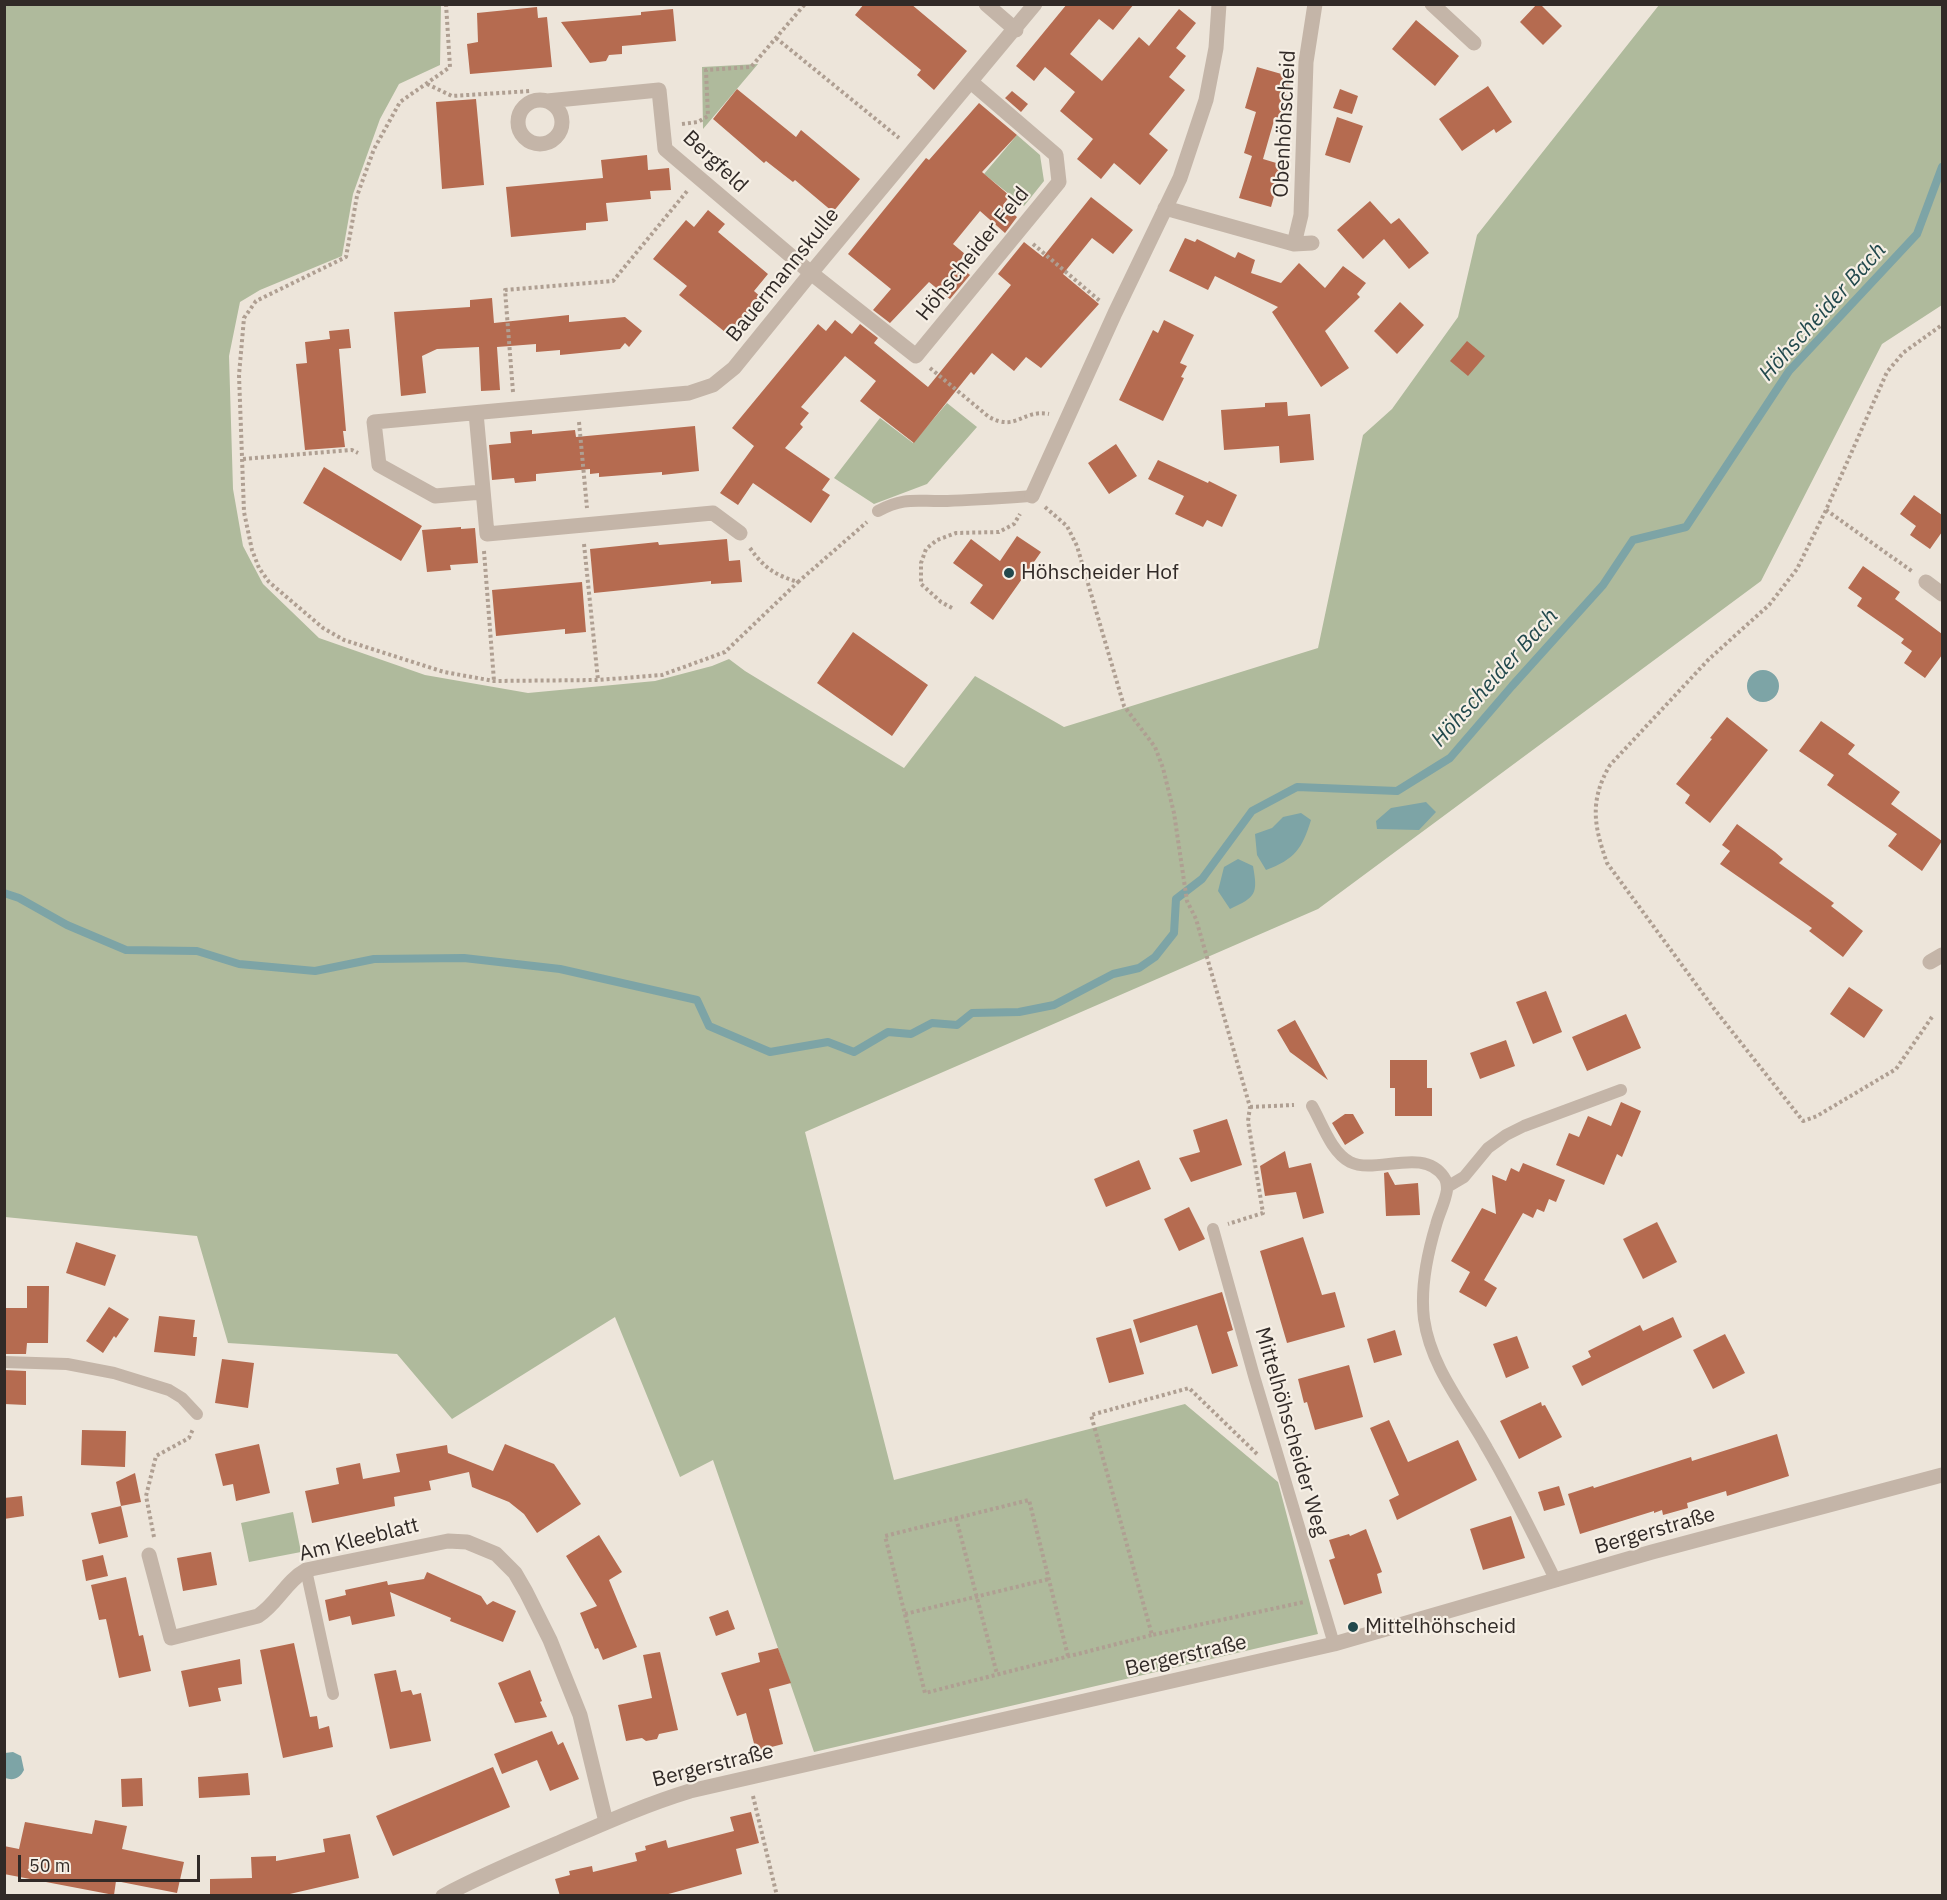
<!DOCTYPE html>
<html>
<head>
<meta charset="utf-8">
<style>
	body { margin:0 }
	#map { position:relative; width:1947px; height:1900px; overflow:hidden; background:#ede5da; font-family:"IBM Plex Sans",sans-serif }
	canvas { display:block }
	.frame { position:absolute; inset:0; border:6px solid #312a27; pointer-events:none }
	.scale { position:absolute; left:18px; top:1855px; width:182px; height:27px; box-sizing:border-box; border:3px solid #312a27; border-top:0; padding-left:8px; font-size:18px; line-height:21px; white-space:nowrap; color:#312a27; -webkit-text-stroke:4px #f6efe5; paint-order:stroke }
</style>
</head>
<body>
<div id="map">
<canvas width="1947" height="1900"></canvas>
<div class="frame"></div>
<div class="scale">50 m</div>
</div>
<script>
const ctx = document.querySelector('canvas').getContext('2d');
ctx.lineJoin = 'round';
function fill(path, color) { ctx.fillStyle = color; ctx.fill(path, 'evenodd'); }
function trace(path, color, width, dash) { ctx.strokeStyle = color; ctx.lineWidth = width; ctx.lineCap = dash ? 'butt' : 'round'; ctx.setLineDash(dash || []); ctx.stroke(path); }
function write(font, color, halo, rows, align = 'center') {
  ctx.font = font + ' "IBM Plex Sans",sans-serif'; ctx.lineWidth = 4.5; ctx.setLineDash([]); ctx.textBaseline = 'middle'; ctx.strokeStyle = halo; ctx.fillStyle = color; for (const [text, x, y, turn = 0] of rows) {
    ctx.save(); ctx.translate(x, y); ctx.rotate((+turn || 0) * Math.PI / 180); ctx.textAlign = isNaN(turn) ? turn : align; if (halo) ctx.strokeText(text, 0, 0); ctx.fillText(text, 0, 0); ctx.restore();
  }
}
const green = new Path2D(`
	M 5,5 L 441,5 L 440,65 L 399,84 L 380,119 L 353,194 L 342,256 L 260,290 L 240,302 L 229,356 L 233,489 L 243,546 L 263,584 L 319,638 L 425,675 L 528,693 L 655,681 L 712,666 L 729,659 L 745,671 L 904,768 L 975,676 L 1064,727 L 1318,648 L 1363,435 L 1392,409 L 1458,317 L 1477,235 L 1659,5 L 1942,5 L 1942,305 L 1882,344 L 1761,581 L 1318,909 L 805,1132 L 894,1480 L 1185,1404 L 1278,1482 L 1318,1634 L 814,1752 L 713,1460 L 680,1477 L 615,1317 L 452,1419 L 397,1354 L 228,1343 L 197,1236 L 5,1217 Z
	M 758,64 L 703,129 L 702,67 Z
	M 1017,135 L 1040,155 L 1044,181 L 1024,206 L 984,174 Z
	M 947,403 L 977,427 L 927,484 L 874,504 L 834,478 L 880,418 L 913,443 Z
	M 293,1512 L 301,1552 L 249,1562 L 241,1523 Z`);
const water = new Path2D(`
	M1747 686a16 16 0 1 1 32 0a16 16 0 1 1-32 0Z
	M 1426,802 L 1436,812 L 1419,830 L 1377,829 L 1376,821 L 1391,808 Z
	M 1301,813 L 1311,820 C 1302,849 1295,859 1266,870 L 1257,855 L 1255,834 L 1272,828 L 1283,817 Z
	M 1238,859 L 1253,866 C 1258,894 1256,897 1230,909 L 1218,891 L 1224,867 Z
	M 13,1752 L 21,1756 L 24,1770 C 20,1778 14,1781 5,1778 L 5,1753 Z`);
const stream = new Path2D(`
	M 4,893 L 19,898 L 67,925 L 126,950 L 197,951 L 239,964 L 315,971 L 374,959 L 464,958 L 560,969 L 697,1000 L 709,1026 L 770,1052 L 828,1042 L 854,1052 L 888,1032 L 911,1034 L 932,1023 L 957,1025 L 972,1013 L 1019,1012 L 1054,1005 L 1113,974 L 1139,968 L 1155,957 L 1174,933 L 1176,899 L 1202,879 L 1252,811 L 1297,787 L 1397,791 L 1450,758 L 1512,686 L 1603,585 L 1633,540 L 1686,527 L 1789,371 L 1917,234 L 1942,167`);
const building = new Path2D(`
	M 864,4 L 911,4 L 967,51 L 934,90 L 917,75 L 921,70 L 855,15 Z
	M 1067,4 L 1134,4 L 1113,30 L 1099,19 L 1070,54 L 1102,81 L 1139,37 L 1149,46 L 1179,9 L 1196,23 L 1176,48 L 1186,56 L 1169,77 L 1185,90 L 1149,134 L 1168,150 L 1140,185 L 1114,163 L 1101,179 L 1077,159 L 1093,139 L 1060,111 L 1075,92 L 1045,67 L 1034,81 L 1016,66 Z
	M 1537,4 L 1540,4 L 1562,26 L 1543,45 L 1520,22 Z
	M 537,7 L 538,18 L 547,17 L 552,67 L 470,74 L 467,44 L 478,42 L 477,13 Z
	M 673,9 L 676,41 L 622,46 L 622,54 L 609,55 L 606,61 L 590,63 L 561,22 L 641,15 L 641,12 Z
	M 1416,20 L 1459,56 L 1435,86 L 1392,49 Z
	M 1257,67 L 1292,77 L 1279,118 L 1275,117 L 1263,159 L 1283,165 L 1271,207 L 1239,198 L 1252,156 L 1244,153 L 1256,112 L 1245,108 Z
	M 1488,86 L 1512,122 L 1496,133 L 1494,129 L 1462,151 L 1439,119 Z
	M 737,89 L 796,137 L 801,130 L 860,179 L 833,212 L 795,180 L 793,182 L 766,161 L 764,163 L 713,119 Z
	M 1340,89 L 1358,96 L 1352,114 L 1333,108 Z
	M 1012,91 L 1028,104 L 1021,112 L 1005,98 Z
	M 476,99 L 484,185 L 442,189 L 436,102 Z
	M 979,103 L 1017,135 L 982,172 L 1010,196 L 1003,205 L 1017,217 L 1005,233 L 980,211 L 953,244 L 965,254 L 957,264 L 970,275 L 950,299 L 929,282 L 890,323 L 873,310 L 891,289 L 848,254 L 926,158 L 929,160 Z
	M 1337,117 L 1363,126 L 1350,163 L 1325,155 Z
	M 647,155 L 648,170 L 669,168 L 671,190 L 650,191 L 651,199 L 606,203 L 608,221 L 586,223 L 586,230 L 511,237 L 506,187 L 603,178 L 601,160 Z
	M 1091,197 L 1133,230 L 1113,254 L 1092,238 L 1063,274 L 1099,304 L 1041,368 L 1026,357 L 1014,371 L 992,353 L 974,375 L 971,372 L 914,443 L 860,401 L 876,381 L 845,356 L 801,407 L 809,413 L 800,424 L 803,427 L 785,448 L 830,479 L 822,490 L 830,495 L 811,523 L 753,483 L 738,505 L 720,493 L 754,446 L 732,428 L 818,324 L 826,331 L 835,320 L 852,334 L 860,324 L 878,338 L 874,343 L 928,387 L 1011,285 L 998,274 L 1024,242 L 1043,257 Z
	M 1370,201 L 1391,224 L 1399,218 L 1429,253 L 1409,269 L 1384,239 L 1363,259 L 1337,230 Z
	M 708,210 L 725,224 L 718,232 L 768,274 L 754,291 L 762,298 L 730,336 L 679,295 L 687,286 L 653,259 L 686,220 L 694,227 Z
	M 1185,238 L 1195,242 L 1197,239 L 1235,258 L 1238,252 L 1255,260 L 1251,273 L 1281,283 L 1299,263 L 1325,288 L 1343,266 L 1366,283 L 1357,294 L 1360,297 L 1325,331 L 1349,368 L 1321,387 L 1272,312 L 1278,307 L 1215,276 L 1208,290 L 1169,271 Z
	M 492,298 L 494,323 L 569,315 L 569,322 L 625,317 L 642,331 L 629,347 L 625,343 L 620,349 L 560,355 L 560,350 L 536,352 L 536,344 L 497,347 L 500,390 L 481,391 L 479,347 L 437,349 L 422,356 L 426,393 L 401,396 L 394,312 L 470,307 L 470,300 Z
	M 1400,302 L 1424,325 L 1397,354 L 1374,331 Z
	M 1164,320 L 1194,335 L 1180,363 L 1187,366 L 1181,377 L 1184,378 L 1163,421 L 1119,400 L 1153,330 L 1158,333 Z
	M 349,329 L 351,348 L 339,349 L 346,431 L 343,431 L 345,447 L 305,450 L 296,364 L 307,363 L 305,342 L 330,339 L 329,331 Z
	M 1467,341 L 1485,356 L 1468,376 L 1450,361 Z
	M 1287,402 L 1288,416 L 1310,414 L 1314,460 L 1280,463 L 1279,446 L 1224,450 L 1221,410 L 1265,407 L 1265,403 Z
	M 695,426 L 699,471 L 662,475 L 662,472 L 599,477 L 599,473 L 590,474 L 590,469 L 536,474 L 536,481 L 515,483 L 514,478 L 492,480 L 489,445 L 511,443 L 510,432 L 532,430 L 532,434 L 575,430 L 576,437 Z
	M 1116,444 L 1137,476 L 1109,494 L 1088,463 Z
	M 1158,460 L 1208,483 L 1209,481 L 1237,495 L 1222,527 L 1207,520 L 1203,527 L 1175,514 L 1184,496 L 1148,479 Z
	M 324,467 L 422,526 L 401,561 L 303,503 Z
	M 1914,495 L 1942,515 L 1942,532 L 1930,549 L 1910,535 L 1916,526 L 1900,514 Z
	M 461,527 L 461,529 L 475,528 L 478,563 L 450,565 L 451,570 L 427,572 L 422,530 Z
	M 1017,536 L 1041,552 L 993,620 L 970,603 L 983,585 L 953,563 L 971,539 L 1000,561 Z
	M 727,539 L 729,561 L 740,560 L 742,582 L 711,584 L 711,581 L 594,593 L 590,549 L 658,542 L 659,545 Z
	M 1863,566 L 1900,592 L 1895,599 L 1942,634 L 1942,655 L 1925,678 L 1904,663 L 1912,651 L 1901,643 L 1904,639 L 1857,606 L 1862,598 L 1848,588 Z
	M 582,582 L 586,632 L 565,634 L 565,629 L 496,636 L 492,590 Z
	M 853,632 L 928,685 L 892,736 L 817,683 Z
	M 1727,717 L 1768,750 L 1710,823 L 1685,803 L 1690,795 L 1676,784 L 1712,739 L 1710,738 Z
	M 1821,721 L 1855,745 L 1848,754 L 1900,792 L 1891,804 L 1942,841 L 1922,871 L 1888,846 L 1897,834 L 1827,785 L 1834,775 L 1799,751 Z
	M 1737,824 L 1775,852 L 1783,859 L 1779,863 L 1834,903 L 1831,906 L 1863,931 L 1843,957 L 1809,931 L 1812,928 L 1720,864 L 1730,851 L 1722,845 Z
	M 1849,987 L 1883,1010 L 1864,1038 L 1830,1014 Z
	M 1546,991 L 1562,1032 L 1533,1044 L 1516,1002 Z
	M 1626,1014 L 1641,1048 L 1587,1071 L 1572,1037 Z
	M 1295,1020 L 1328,1080 L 1290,1052 L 1277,1030 Z
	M 1506,1040 L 1515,1066 L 1480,1079 L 1470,1053 Z
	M 1390,1060 L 1427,1060 L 1427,1088 L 1432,1088 L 1432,1116 L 1395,1116 L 1395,1088 L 1390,1088 Z
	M 1621,1102 L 1641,1111 L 1622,1157 L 1617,1154 L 1604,1185 L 1556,1165 L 1569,1133 L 1579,1137 L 1588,1116 L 1611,1126 Z
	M 1345,1114 L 1353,1114 L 1364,1133 L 1345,1145 L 1332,1123 Z
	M 1227,1119 L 1242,1165 L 1191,1182 L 1179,1158 L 1200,1152 L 1193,1130 Z
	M 1285,1151 L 1289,1168 L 1311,1163 L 1324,1213 L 1303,1219 L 1296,1192 L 1265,1196 L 1260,1166 Z
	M 1139,1160 L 1151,1189 L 1106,1207 L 1094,1179 Z
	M 1523,1163 L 1565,1180 L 1556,1202 L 1549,1199 L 1544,1212 L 1537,1209 L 1533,1218 L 1523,1213 L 1484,1280 L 1497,1288 L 1486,1307 L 1459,1292 L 1470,1272 L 1451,1261 L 1482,1208 L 1496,1214 L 1492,1175 L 1506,1181 L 1511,1168 L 1519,1172 Z
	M 1388,1172 L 1395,1185 L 1418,1183 L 1420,1215 L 1386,1216 L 1384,1173 Z
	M 1189,1207 L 1205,1239 L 1179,1251 L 1164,1219 Z
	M 1657,1222 L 1677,1262 L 1643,1279 L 1623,1239 Z
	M 1303,1237 L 1322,1295 L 1335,1292 L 1345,1327 L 1287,1343 L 1260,1251 Z
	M 76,1242 L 116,1255 L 105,1286 L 66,1273 Z
	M 27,1286 L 49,1286 L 48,1343 L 27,1343 L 26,1354 L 4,1354 L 4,1308 L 27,1308 Z
	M 1222,1292 L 1233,1330 L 1227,1332 L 1238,1366 L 1212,1374 L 1197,1325 L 1140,1343 L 1133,1320 Z
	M 109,1307 L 129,1319 L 116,1338 L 114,1336 L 103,1353 L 86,1341 Z
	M 159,1316 L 195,1320 L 193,1337 L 197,1337 L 195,1356 L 154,1352 Z
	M 1673,1317 L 1682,1337 L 1582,1386 L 1572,1366 L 1591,1357 L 1588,1351 L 1640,1325 L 1643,1331 Z
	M 1131,1328 L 1144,1374 L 1109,1383 L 1096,1338 Z
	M 1395,1330 L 1402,1355 L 1374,1363 L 1367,1339 Z
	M 1725,1334 L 1745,1373 L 1713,1389 L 1693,1350 Z
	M 1517,1336 L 1529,1368 L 1506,1378 L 1493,1344 Z
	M 222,1359 L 254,1363 L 248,1408 L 215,1403 Z
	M 1349,1365 L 1363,1417 L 1315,1430 L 1307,1402 L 1304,1403 L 1298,1379 Z
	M 4,1370 L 26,1371 L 26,1405 L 4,1404 Z
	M 1541,1402 L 1542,1406 L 1545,1405 L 1562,1437 L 1519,1459 L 1500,1421 Z
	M 1389,1420 L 1408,1462 L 1458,1440 L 1477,1480 L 1397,1520 L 1389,1500 L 1399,1495 L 1370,1428 Z
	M 82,1430 L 126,1431 L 125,1467 L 81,1465 Z
	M 1777,1434 L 1789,1476 L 1727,1496 L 1726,1491 L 1687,1503 L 1688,1508 L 1663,1515 L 1662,1510 L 1654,1513 L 1654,1511 L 1580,1534 L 1568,1494 L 1593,1486 L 1594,1488 L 1691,1457 L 1692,1461 Z
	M 259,1444 L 270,1493 L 236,1501 L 233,1484 L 223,1486 L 215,1454 Z
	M 505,1444 L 554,1464 L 581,1504 L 537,1533 L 524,1514 L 509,1502 L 472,1487 L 469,1472 L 429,1481 L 431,1490 L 394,1497 L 395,1506 L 312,1523 L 305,1491 L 339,1484 L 336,1468 L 360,1463 L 363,1479 L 400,1472 L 396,1454 L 447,1445 L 448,1453 L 493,1471 Z
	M 135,1473 L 141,1502 L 121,1506 L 116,1482 Z
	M 1559,1486 L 1565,1505 L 1544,1511 L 1538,1492 Z
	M 22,1496 L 24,1516 L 4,1519 L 4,1498 Z
	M 121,1506 L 128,1537 L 99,1544 L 91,1513 Z
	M 1511,1516 L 1525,1558 L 1483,1570 L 1470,1529 Z
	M 1366,1529 L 1382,1572 L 1377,1574 L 1382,1593 L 1344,1605 L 1329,1560 L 1335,1558 L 1329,1540 L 1349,1534 L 1350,1536 Z
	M 599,1535 L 622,1572 L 609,1580 L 637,1647 L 603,1660 L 598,1648 L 595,1649 L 580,1613 L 597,1606 L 566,1556 Z
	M 211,1552 L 217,1585 L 183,1591 L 177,1558 Z
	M 103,1555 L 108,1576 L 86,1581 L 82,1560 Z
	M 427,1572 L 481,1596 L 487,1605 L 493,1601 L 516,1611 L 503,1642 L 450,1621 L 451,1618 L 390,1592 L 395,1616 L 352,1625 L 350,1616 L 329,1621 L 325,1600 L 346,1595 L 345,1590 L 387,1581 L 388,1585 L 424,1579 Z
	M 126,1577 L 139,1636 L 143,1635 L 151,1671 L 119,1678 L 106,1619 L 99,1620 L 91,1585 Z
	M 728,1610 L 735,1629 L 716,1636 L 709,1617 Z
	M 294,1643 L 310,1717 L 317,1716 L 319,1729 L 329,1726 L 333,1747 L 283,1758 L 260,1650 Z
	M 778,1648 L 791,1683 L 769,1689 L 783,1744 L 756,1751 L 746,1713 L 737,1716 L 721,1673 L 760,1662 L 758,1653 Z
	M 660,1652 L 678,1730 L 659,1734 L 657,1739 L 646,1741 L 642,1738 L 626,1741 L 618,1705 L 652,1698 L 643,1655 Z
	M 240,1659 L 242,1684 L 218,1688 L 221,1701 L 189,1707 L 181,1671 Z
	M 396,1670 L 401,1692 L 411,1690 L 413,1695 L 421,1693 L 431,1741 L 390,1749 L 374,1674 Z
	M 530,1670 L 542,1701 L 540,1702 L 547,1717 L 515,1723 L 498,1683 Z
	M 552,1731 L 558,1745 L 563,1742 L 579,1779 L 550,1791 L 537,1760 L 502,1774 L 494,1754 Z
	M 493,1767 L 510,1807 L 393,1856 L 376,1816 Z
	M 248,1773 L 250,1795 L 199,1798 L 198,1777 Z
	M 142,1778 L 143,1806 L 122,1807 L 121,1779 Z
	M 751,1812 L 759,1843 L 736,1849 L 742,1874 L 661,1896 L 560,1896 L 555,1879 L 570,1875 L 569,1871 L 592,1866 L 593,1872 L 637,1861 L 635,1853 L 646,1850 L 645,1846 L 666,1840 L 668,1848 L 734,1831 L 730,1817 Z
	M 95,1820 L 127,1826 L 122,1849 L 184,1862 L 177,1893 L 116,1881 L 114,1895 L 4,1874 L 4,1846 L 19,1849 L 25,1822 L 92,1834 Z
	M 350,1834 L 359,1878 L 281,1896 L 210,1896 L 210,1879 L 252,1878 L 251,1857 L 276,1856 L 276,1861 L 325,1852 L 323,1839 Z`);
const path = new Path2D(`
	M 446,4 L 450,67 L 400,102 L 374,149 L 357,196 L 346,257 L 256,301 L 244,318 L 239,375 L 244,512 L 252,550 L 259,568 L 269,582 L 323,628 L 344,640 L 444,672 L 494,681 L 598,680 L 662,675 L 725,652 L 798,582
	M 776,38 L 899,138
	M 427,84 L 452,96 L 531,91
	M 682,124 L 698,122 L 708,116 L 706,70 L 751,67 L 805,4
	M 1033,244 L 1100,301
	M 930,368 L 989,417 C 1017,432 1022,409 1049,414
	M 513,392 L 505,290 L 613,281 L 688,190
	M 579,422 L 587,508
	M 243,459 L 352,450 L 358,453
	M 1045,507 L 1067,526 L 1077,546 L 1124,706 L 1155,747 L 1163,768 L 1174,813 L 1187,901 L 1196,919 L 1250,1107 L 1248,1121 L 1263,1213 L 1228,1224
	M 1826,510 L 1913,572
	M 584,544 L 598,680
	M 750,548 C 764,568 775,575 798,582 L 867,522
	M 484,551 L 494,681
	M 952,608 L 941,602 L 921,584 L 921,563 L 926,549 L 937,540 L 956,533 L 999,532 L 1014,524 L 1020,514
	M 1932,1017 L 1896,1069 L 1817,1116 L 1803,1121 L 1715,1010 L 1607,863 C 1594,826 1589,801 1610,765 L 1709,659 L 1769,605 L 1797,569 L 1826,510 L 1887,372 L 1903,353 L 1942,325
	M 1250,1107 L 1294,1105
	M 1257,1454 L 1189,1388 L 1091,1415 L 1152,1635 L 1304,1602
	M 956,1518 L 997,1674
	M 154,1537 L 146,1496 L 156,1456 L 189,1438 L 193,1429
	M 905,1614 L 1049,1579
	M 1068,1656 L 1029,1500 L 885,1536 L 925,1693 L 1152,1635
	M 753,1796 L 777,1896`);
const service = new Path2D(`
	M 878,511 C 905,496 918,502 947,501 C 975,500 1003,498 1032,496
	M 1312,1106 C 1322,1123 1331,1152 1350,1162 C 1376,1175 1423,1146 1444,1177 C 1447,1181 1447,1186 1447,1190 C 1445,1203 1439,1213 1436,1225 C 1427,1255 1420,1287 1424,1319 C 1431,1368 1464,1406 1487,1448 C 1512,1491 1534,1536 1556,1581
	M 1447,1187 L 1464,1177 L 1488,1148 L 1506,1135 L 1524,1126 L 1621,1090
	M 1213,1229 L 1254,1376 L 1334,1644
	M 4,1362 L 67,1364 L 114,1373 L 169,1390 L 182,1398 L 197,1414
	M 306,1570 L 333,1694`);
const minor = new Path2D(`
	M 986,4 L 1016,30
	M 1432,4 L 1474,43
	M518 122a22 22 0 1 1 44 0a22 22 0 1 1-44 0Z
	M 547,101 L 659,90 L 665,149 L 811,273 L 916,356 L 1059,182 L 1056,155 L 971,82
	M 1165,208 L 1294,244 L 1301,215 L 1306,62 L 1315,4
	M 1294,244 L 1312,243
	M 476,413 L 487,534 L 713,513 L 740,533
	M 482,492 L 435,496 L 379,465 L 374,422 L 689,393 L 713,385 L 734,368 L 811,273 L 1035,4
	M 1032,496 L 1115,313 L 1180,178 L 1206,100 L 1216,48 L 1219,4
	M 1926,582 L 1942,594
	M 1930,962 L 1942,955
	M 149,1555 L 171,1638 L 258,1616 C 277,1604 286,1581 306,1570 L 448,1541 L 467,1542 L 496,1554 L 515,1573 L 526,1592 L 550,1640 L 580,1715 L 606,1822`);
const tertiary = new Path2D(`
	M 443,1896 C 480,1876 518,1860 556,1844 C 600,1825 644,1805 690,1791 L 1334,1644 L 1652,1552 L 1942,1475`);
const markers = [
	[1009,573,6,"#22494d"],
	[1353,1627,6,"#22494d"]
];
const streetNames = [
	["Obenhöhscheid",1285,124,-87],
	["Bergfeld",715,162,43],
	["Höhscheider Feld",973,254,-51],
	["Bauermannskulle",783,275,-51],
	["Mittelhöhscheider Weg",1291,1432,74],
	["Bergerstraße",1655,1531,-16],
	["Am Kleeblatt",359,1540,-14],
	["Bergerstraße",1186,1656,-13],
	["Bergerstraße",713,1766,-14]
];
const poiNames = [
	["Höhscheider Hof",1021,573],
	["Mittelhöhscheid",1365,1627]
];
const waterNames = [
	["Höhscheider Bach",1823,312,-48],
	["Höhscheider Bach",1495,678,-48]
];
fill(green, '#afba9c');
fill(water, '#7da4a6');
trace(stream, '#7da4a6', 8);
fill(building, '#b56b50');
trace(path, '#af9f92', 4, [3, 3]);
trace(service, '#c4b5a8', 12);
trace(minor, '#c4b5a8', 15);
trace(tertiary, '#c4b5a8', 15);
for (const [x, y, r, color] of markers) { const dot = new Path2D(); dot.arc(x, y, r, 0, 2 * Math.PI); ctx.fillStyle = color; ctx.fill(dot); trace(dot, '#f6efe5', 2); }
write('21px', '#312a27', '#f6efe5', streetNames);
write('21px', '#312a27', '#f6efe5', poiNames, 'left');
write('italic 22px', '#22494d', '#f6efe5', waterNames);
</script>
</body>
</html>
